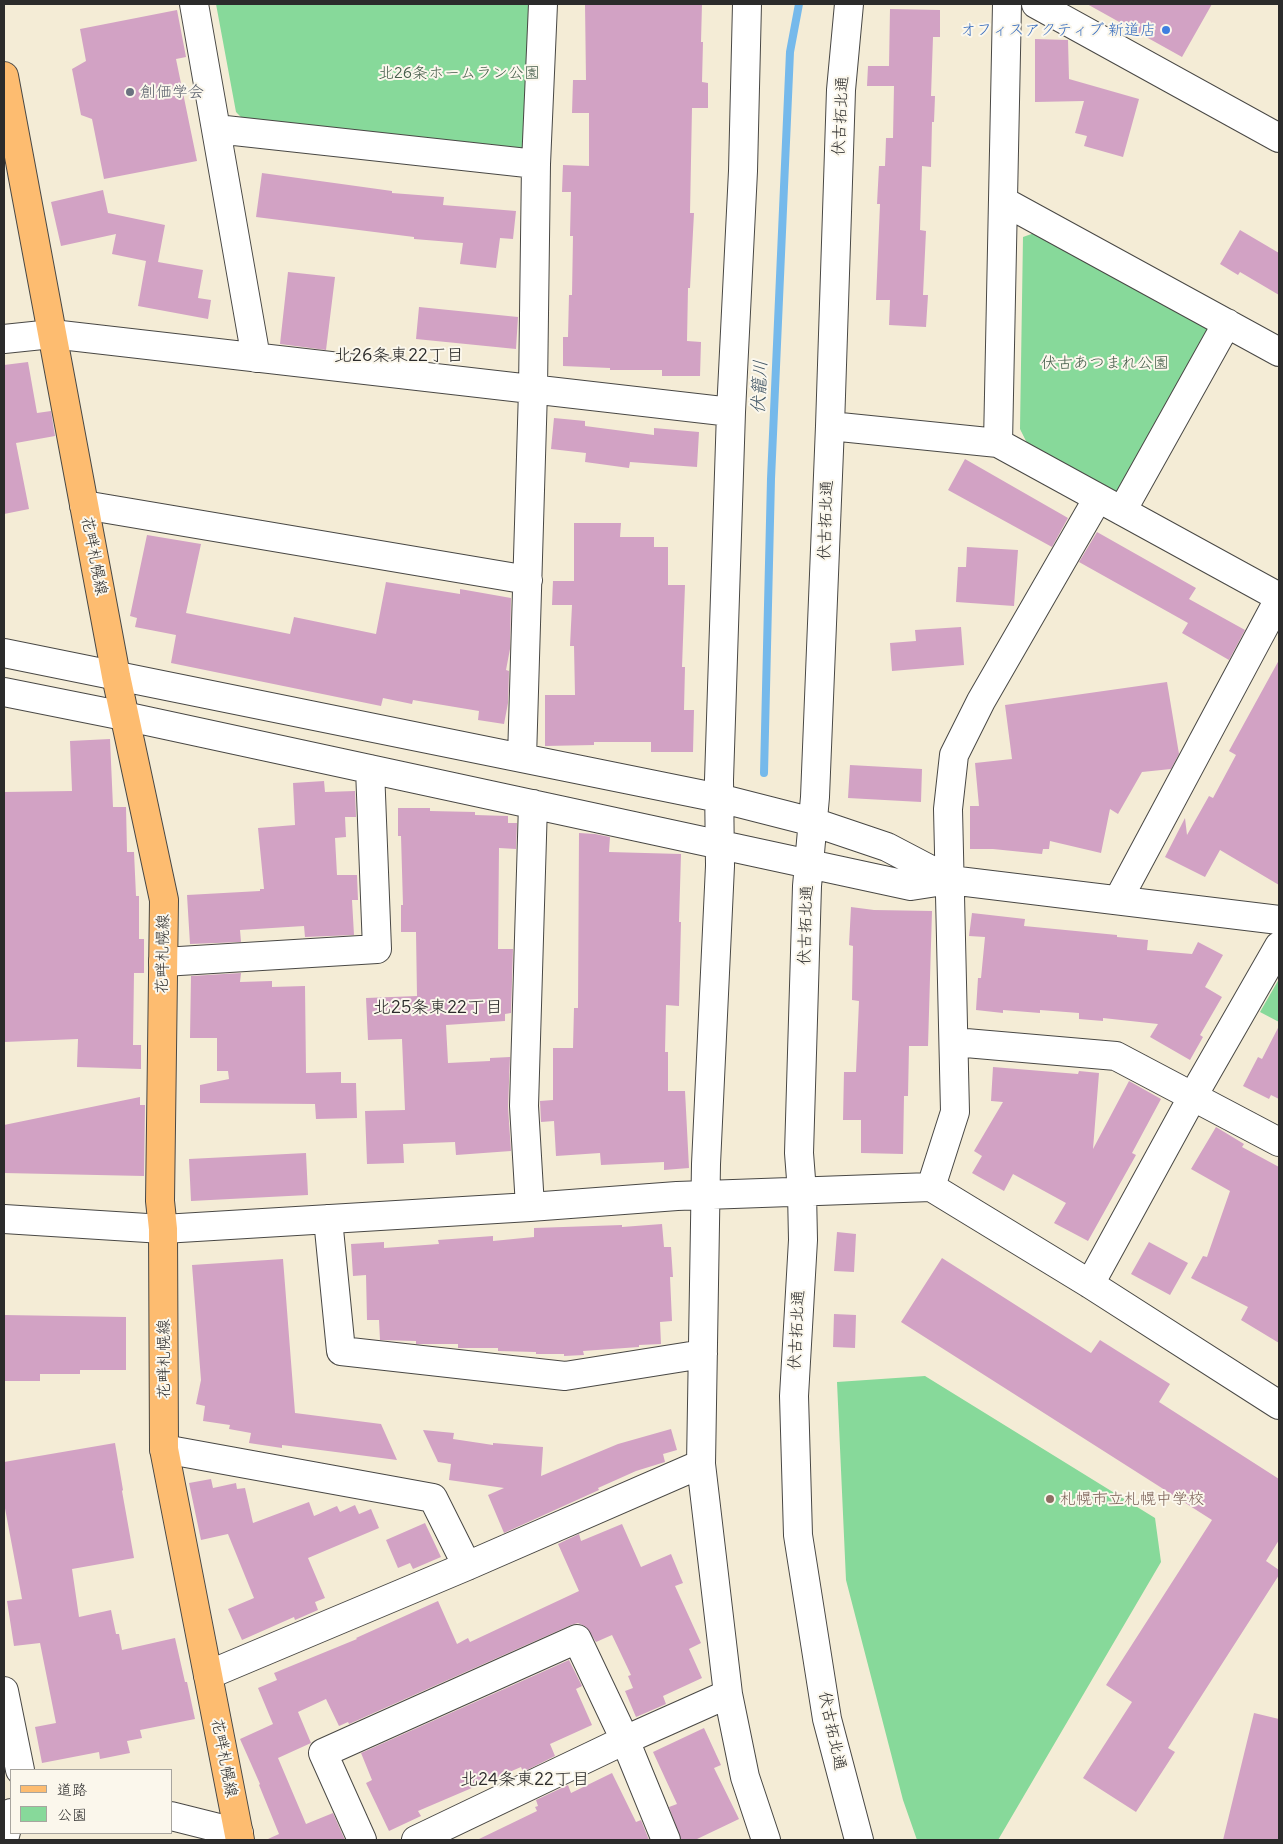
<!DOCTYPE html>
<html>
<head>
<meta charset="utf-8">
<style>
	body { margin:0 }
	#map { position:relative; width:1283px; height:1844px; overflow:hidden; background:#f4ecd6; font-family:Delius,"Klee One",sans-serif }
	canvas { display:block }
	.frame { position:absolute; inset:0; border:5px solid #2b2b2b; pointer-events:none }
	.legend { position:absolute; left:10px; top:1769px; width:162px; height:65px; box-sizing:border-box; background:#fbf7ec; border:1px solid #a8a59f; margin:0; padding:6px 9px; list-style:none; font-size:15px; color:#2b2b2b }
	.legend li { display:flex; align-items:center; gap:10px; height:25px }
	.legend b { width:25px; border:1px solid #a8a59f }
</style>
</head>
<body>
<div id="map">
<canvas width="1283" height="1844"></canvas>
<div class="frame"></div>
<ul class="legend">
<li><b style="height:6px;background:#fdbc70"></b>道路</li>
<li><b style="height:14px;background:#87d99a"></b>公園</li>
</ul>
</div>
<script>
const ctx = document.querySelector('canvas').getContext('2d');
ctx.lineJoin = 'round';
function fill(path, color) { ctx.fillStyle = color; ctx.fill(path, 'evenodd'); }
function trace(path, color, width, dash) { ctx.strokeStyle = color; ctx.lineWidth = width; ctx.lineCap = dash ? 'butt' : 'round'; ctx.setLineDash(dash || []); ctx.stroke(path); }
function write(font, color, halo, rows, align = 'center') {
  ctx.font = font + ' Delius,"Klee One",sans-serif'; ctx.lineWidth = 4; ctx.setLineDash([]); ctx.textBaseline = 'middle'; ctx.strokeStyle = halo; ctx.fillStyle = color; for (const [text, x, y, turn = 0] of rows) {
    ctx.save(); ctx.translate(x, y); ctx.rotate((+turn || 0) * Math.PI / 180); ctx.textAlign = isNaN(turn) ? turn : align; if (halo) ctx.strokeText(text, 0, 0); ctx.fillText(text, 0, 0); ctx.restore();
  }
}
const green = new Path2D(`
	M 216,4 L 532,4 L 530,142 L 521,149 L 243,119 L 236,112 Z
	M 1040,231 L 1208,326 L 1212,342 L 1117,494 L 1027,443 L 1020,429 L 1023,237 Z
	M 1279,979 L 1279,1022 L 1260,1012 Z
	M 925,1376 L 1155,1518 L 1161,1562 L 998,1840 L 917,1840 L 903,1800 L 846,1580 L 837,1382 Z`);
const stream = new Path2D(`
	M 764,773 L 771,479 L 790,52 L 799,4`);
const building = new Path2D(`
	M 585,4 L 702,4 L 701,42 L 703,42 L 702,82 L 708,83 L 708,108 L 692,108 L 690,213 L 694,213 L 690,288 L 688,288 L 687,341 L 701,342 L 700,376 L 662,376 L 662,370 L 610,370 L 610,368 L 563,366 L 563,337 L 568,337 L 569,295 L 572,295 L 573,236 L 570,236 L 571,192 L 562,192 L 563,165 L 589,166 L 589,113 L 572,113 L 573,80 L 586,80 Z
	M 1087,4 L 1212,4 L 1182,57 Z
	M 890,9 L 940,10 L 940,37 L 933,37 L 931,96 L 935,96 L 934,122 L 932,122 L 931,167 L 922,166 L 920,230 L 926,231 L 923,295 L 928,295 L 926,327 L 889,325 L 890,300 L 876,300 L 880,204 L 877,204 L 879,166 L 885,166 L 886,138 L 893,138 L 894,86 L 867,86 L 868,66 L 889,66 Z
	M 177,10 L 186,57 L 176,59 L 197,161 L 104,179 L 92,119 L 81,115 L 72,69 L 86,61 L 80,29 Z
	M 1035,39 L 1068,40 L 1069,79 L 1139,99 L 1123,157 L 1084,146 L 1087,136 L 1075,133 L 1084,101 L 1035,102 Z
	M 262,173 L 392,191 L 392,193 L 444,197 L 443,205 L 516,211 L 513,239 L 500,238 L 496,268 L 460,264 L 463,243 L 414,239 L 414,237 L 256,217 Z
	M 103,190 L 108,213 L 165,225 L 158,262 L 203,270 L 198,298 L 211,300 L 208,319 L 138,306 L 146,261 L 112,254 L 116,234 L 61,246 L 51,202 Z
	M 1240,230 L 1279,253 L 1279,295 L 1240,272 L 1238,275 L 1220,264 Z
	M 288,272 L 335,277 L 326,350 L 280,344 Z
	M 419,307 L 518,317 L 516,349 L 416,339 Z
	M 28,362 L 37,413 L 51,411 L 55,436 L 16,443 L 29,509 L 4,514 L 4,365 Z
	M 554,418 L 585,421 L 585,426 L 654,435 L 654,428 L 699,432 L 697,467 L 630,462 L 629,468 L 585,462 L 586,453 L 551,449 Z
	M 965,459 L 1068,518 L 1052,547 L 948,490 Z
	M 574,523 L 621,523 L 620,537 L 654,537 L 654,547 L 668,547 L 668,585 L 685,585 L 682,667 L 685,667 L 684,710 L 694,710 L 693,752 L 651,752 L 651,742 L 594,742 L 594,745 L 545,746 L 545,695 L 575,695 L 574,646 L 570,646 L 572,605 L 552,605 L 553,581 L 574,581 Z
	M 1097,532 L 1196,588 L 1189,599 L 1245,630 L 1229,660 L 1182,633 L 1188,623 L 1079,562 Z
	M 147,535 L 201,544 L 186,613 L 290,634 L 294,617 L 376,634 L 386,582 L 460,594 L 460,589 L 511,598 L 510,649 L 506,670 L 509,671 L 508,703 L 504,724 L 478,720 L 479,711 L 413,700 L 412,704 L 383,698 L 381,706 L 171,663 L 176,635 L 135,627 L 137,618 L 130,616 Z
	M 967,547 L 1018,550 L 1014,606 L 956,602 L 958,567 L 966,567 Z
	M 961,627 L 964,665 L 892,671 L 890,643 L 916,641 L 915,630 Z
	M 1279,660 L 1279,885 L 1220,850 L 1205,877 L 1165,857 L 1185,818 L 1187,835 L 1209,796 L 1213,798 L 1236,755 L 1229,751 Z
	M 1167,682 L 1179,754 L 1171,769 L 1142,772 L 1118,814 L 1110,809 L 1101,853 L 1050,841 L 1049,849 L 1043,849 L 1042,854 L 993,849 L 970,849 L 970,806 L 979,806 L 975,763 L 1012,759 L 1005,705 Z
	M 110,739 L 113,807 L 126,807 L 127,852 L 134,852 L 136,896 L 139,896 L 139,939 L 144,939 L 144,973 L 134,973 L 133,1045 L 141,1045 L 141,1069 L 77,1067 L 78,1039 L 4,1042 L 4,792 L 72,791 L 70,741 Z
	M 850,765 L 922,769 L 921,802 L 848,798 Z
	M 324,781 L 325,792 L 355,791 L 356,817 L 345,817 L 346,837 L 335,838 L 337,875 L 357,875 L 358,900 L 352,900 L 354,935 L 305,937 L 304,926 L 240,930 L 241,942 L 190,944 L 187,895 L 260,891 L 260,889 L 264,889 L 258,828 L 295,825 L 293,783 Z
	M 398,808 L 430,808 L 430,811 L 475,812 L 475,815 L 508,816 L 508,823 L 517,823 L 516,849 L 499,848 L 498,949 L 513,949 L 511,1013 L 505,1014 L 505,1021 L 446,1025 L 448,1063 L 490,1061 L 490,1058 L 510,1057 L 508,1107 L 511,1151 L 456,1155 L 455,1142 L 403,1144 L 404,1163 L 367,1164 L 365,1111 L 405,1110 L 402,1039 L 368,1040 L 366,998 L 417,996 L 416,932 L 401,932 L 401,905 L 403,905 L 401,836 L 398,836 Z
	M 579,833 L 595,834 L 610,837 L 609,852 L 681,854 L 679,922 L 681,922 L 679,1006 L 666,1005 L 665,1052 L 668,1052 L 668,1091 L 685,1091 L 689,1168 L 664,1170 L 664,1162 L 601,1165 L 600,1153 L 556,1156 L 554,1121 L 541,1122 L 540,1101 L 553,1100 L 553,1048 L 573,1048 L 574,1008 L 578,1008 Z
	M 851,907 L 874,910 L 932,911 L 928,1046 L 909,1046 L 908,1096 L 904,1096 L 903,1154 L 861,1153 L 861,1120 L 843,1120 L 844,1072 L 856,1072 L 859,1001 L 852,1000 L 853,946 L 849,945 Z
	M 972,913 L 1025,919 L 1024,926 L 1117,935 L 1117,937 L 1148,940 L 1147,950 L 1192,954 L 1198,942 L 1223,955 L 1205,987 L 1222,997 L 1200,1035 L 1203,1037 L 1190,1060 L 1150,1037 L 1158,1024 L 1103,1018 L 1103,1021 L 1079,1019 L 1079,1013 L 1040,1010 L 1040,1013 L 1003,1010 L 1003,1013 L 976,1010 L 978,978 L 981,978 L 985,937 L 969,936 Z
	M 241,973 L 240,982 L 272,981 L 272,987 L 305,986 L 306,1073 L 341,1072 L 341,1083 L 356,1083 L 357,1118 L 316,1119 L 315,1104 L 200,1103 L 200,1085 L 229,1079 L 228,1071 L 217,1071 L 217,1038 L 190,1038 L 191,976 Z
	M 1279,1026 L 1279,1099 L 1271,1095 L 1269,1099 L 1243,1086 L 1258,1057 L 1262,1059 Z
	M 993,1067 L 1078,1074 L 1079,1071 L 1099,1073 L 1093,1149 L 1129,1081 L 1161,1099 L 1132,1153 L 1136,1155 L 1088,1241 L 1054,1223 L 1066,1203 L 1013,1174 L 1004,1191 L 972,1173 L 982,1156 L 974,1151 L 1003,1102 L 991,1101 Z
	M 140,1097 L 140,1105 L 145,1105 L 144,1176 L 4,1173 L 4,1125 Z
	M 1216,1127 L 1244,1144 L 1242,1147 L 1279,1167 L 1279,1343 L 1241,1320 L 1248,1307 L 1191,1278 L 1203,1256 L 1207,1257 L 1230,1191 L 1191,1169 Z
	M 306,1153 L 308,1195 L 191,1201 L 189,1159 Z
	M 662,1224 L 664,1247 L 671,1247 L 673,1277 L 670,1277 L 672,1321 L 660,1322 L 661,1344 L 639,1345 L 639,1347 L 583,1351 L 584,1355 L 564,1356 L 564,1354 L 536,1354 L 536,1352 L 498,1351 L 498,1348 L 458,1348 L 458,1344 L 416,1344 L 416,1341 L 380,1340 L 379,1320 L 367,1320 L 366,1275 L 353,1276 L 351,1244 L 384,1242 L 384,1248 L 439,1244 L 438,1240 L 493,1236 L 493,1241 L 534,1237 L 534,1228 L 622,1225 L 622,1227 Z
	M 837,1232 L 856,1234 L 854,1272 L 834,1271 Z
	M 1149,1242 L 1188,1263 L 1170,1295 L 1131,1274 Z
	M 942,1258 L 1091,1353 L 1100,1340 L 1170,1384 L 1159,1402 L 1279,1479 L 1279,1540 L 1266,1561 L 1279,1570 L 1279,1575 L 1168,1748 L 1175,1752 L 1136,1812 L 1083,1778 L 1132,1702 L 1106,1685 L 1212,1520 L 901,1322 Z
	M 283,1259 L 295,1413 L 381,1424 L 397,1460 L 282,1445 L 282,1448 L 249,1443 L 251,1433 L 229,1429 L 230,1425 L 203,1421 L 205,1406 L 196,1404 L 201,1380 L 192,1265 Z
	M 834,1314 L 856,1315 L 855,1348 L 833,1347 Z
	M 4,1315 L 126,1317 L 126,1370 L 80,1370 L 80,1374 L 40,1374 L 40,1381 L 4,1381 Z
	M 671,1429 L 677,1450 L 663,1454 L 665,1462 L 636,1471 L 598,1488 L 599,1490 L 504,1533 L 488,1495 L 504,1488 L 449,1480 L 451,1464 L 438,1462 L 423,1430 L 454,1433 L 453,1439 L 493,1445 L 493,1443 L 543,1447 L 541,1476 L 618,1444 Z
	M 115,1443 L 123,1490 L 122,1491 L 134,1558 L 72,1569 L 79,1617 L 111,1610 L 116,1634 L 119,1634 L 122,1650 L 175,1638 L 185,1682 L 187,1682 L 195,1719 L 140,1730 L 142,1738 L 127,1741 L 130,1753 L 100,1759 L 99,1752 L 42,1763 L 35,1727 L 56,1723 L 40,1643 L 14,1646 L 7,1601 L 22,1599 L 4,1503 L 4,1462 Z
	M 211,1479 L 213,1488 L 236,1483 L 237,1489 L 245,1488 L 253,1523 L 309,1502 L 314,1516 L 337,1506 L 340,1512 L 355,1505 L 359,1514 L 371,1509 L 379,1528 L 308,1558 L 325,1598 L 315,1602 L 318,1610 L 295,1620 L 294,1617 L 242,1640 L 228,1609 L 254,1598 L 228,1534 L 201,1540 L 189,1483 Z
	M 425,1523 L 441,1557 L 413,1569 L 410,1563 L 398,1568 L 386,1540 Z
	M 622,1524 L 641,1567 L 671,1554 L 683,1583 L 675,1586 L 701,1643 L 689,1649 L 702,1678 L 663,1696 L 666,1704 L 636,1717 L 625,1691 L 633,1688 L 628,1676 L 631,1675 L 612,1635 L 596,1642 L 586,1627 L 578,1623 L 571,1625 L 349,1724 L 348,1722 L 339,1726 L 326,1699 L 298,1712 L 311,1743 L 278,1758 L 306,1824 L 333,1813 L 345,1840 L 268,1840 L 268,1839 L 279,1834 L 259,1785 L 260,1784 L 240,1739 L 273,1724 L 258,1688 L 277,1680 L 274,1673 L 357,1639 L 356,1638 L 438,1601 L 457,1644 L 468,1638 L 470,1642 L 579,1591 L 558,1544 L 579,1534 L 581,1541 Z
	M 569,1660 L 582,1686 L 576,1689 L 592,1725 L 550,1744 L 555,1756 L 523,1772 L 521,1767 L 418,1811 L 421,1816 L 389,1831 L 366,1783 L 372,1780 L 361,1753 Z
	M 1254,1713 L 1279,1719 L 1279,1840 L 1223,1840 Z
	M 704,1728 L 721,1765 L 714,1768 L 739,1819 L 695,1840 L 681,1840 L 669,1807 L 677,1804 L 653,1752 Z
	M 612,1773 L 636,1822 L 641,1820 L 649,1840 L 477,1840 L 537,1811 L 535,1807 L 538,1806 L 536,1800 L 568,1785 L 571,1793 Z`);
const minor = new Path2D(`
	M 194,4 L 256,358
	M 747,4 L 743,171 L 731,412 L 719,780 L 720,866 L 706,1164 L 701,1464 L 728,1694 L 745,1777 L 766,1840
	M 849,4 L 841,90 L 830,426 L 815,797 L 807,886 L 799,1153 L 802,1192 L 803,1240 L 794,1396 L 798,1535 L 827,1719 L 859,1840
	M 1036,4 L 1279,138
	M 216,129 L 536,164
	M 1003,201 L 1279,352
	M 4,339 L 52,334 L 731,412
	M 830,426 L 998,443 L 1279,597
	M 998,443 L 1007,4
	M 84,505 L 528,580
	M 1122,511 L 1227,323
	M 4,653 L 719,798 L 813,822 L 887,847 L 950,880
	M 4,692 L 124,716 L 911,886 L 950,880 L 1279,920
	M 522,758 L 533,390 L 536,164 L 543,4
	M 1118,900 L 1279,599
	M 163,962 L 377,949 L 370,769
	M 954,1042 L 1116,1056 L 1279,1142
	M 931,1187 L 955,1112 L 948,809 L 954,755 L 981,701 L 1098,498
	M 530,1207 L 524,1106 L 533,804
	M 4,1219 L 163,1229 L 530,1207 L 677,1196 L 931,1187 L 1090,1284 L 1279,1405
	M 328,1219 L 341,1351 L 565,1376 L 703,1354
	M 1090,1284 L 1193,1096 L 1279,946
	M 164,1449 L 433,1498 L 467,1566
	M 208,1675 L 467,1566 L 701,1464
	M 4,1691 L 20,1770
	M 171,1816 L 239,1833
	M 4,1839 L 11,1813
	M 362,1840 L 323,1753 L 577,1639 L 625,1740 L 666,1840
	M 416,1840 L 625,1740 L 728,1694`);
const major = new Path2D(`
	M 4,76 L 116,676 L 164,900 L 160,1201 L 163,1229 L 164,1449 L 240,1840`);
const markers = [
	[1166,30,5,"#3f7fe0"],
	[130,92,5,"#6b7280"],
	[1050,1499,5,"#8d6e63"]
];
const shopNames = [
	["オフィスアクティブ 新道店",1156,30]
];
const parkNames = [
	["北26条ホームラン公園",459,73],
	["伏古あつまれ公園",1105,363]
];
const worshipNames = [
	["創価学会",140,92]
];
const streetNames = [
	["伏古拓北通",841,116,-87],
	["伏古拓北通",826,520,-88],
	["花畔札幌線",94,556,79],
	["伏古拓北通",806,925,-88],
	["花畔札幌線",163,954,-89],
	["伏古拓北通",797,1330,-87],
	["花畔札幌線",164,1359,-90],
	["伏古拓北通",832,1731,78],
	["花畔札幌線",224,1758,79]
];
const educationNames = [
	["札幌市立札幌中学校",1060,1499]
];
const neighbourhoodNames = [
	["北26条東22丁目",399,356],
	["北25条東22丁目",438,1008],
	["北24条東22丁目",525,1780]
];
const waterNames = [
	["伏籠川",760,387,-87]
];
fill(green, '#87d99a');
trace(stream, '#75b9eb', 8);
fill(building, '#d2a2c4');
trace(minor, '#494845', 30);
trace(major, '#494845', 30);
trace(minor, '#fff', 28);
trace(major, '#fdbc70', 28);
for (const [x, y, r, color] of markers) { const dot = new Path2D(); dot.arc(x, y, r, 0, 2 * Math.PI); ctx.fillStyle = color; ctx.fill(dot); trace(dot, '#fbf7ec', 2); }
write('16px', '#366cbe', '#fbf7ec', shopNames, 'right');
write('16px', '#475f4c', '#fbf7ec', parkNames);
write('16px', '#5b616d', '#fbf7ec', worshipNames, 'left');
write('16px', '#2b2b2b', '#fbf7ec', streetNames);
write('16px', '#785e54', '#fbf7ec', educationNames, 'left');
write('18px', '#2b2b2b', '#fbf7ec', neighbourhoodNames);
write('italic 18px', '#415665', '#fbf7ec', waterNames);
</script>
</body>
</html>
